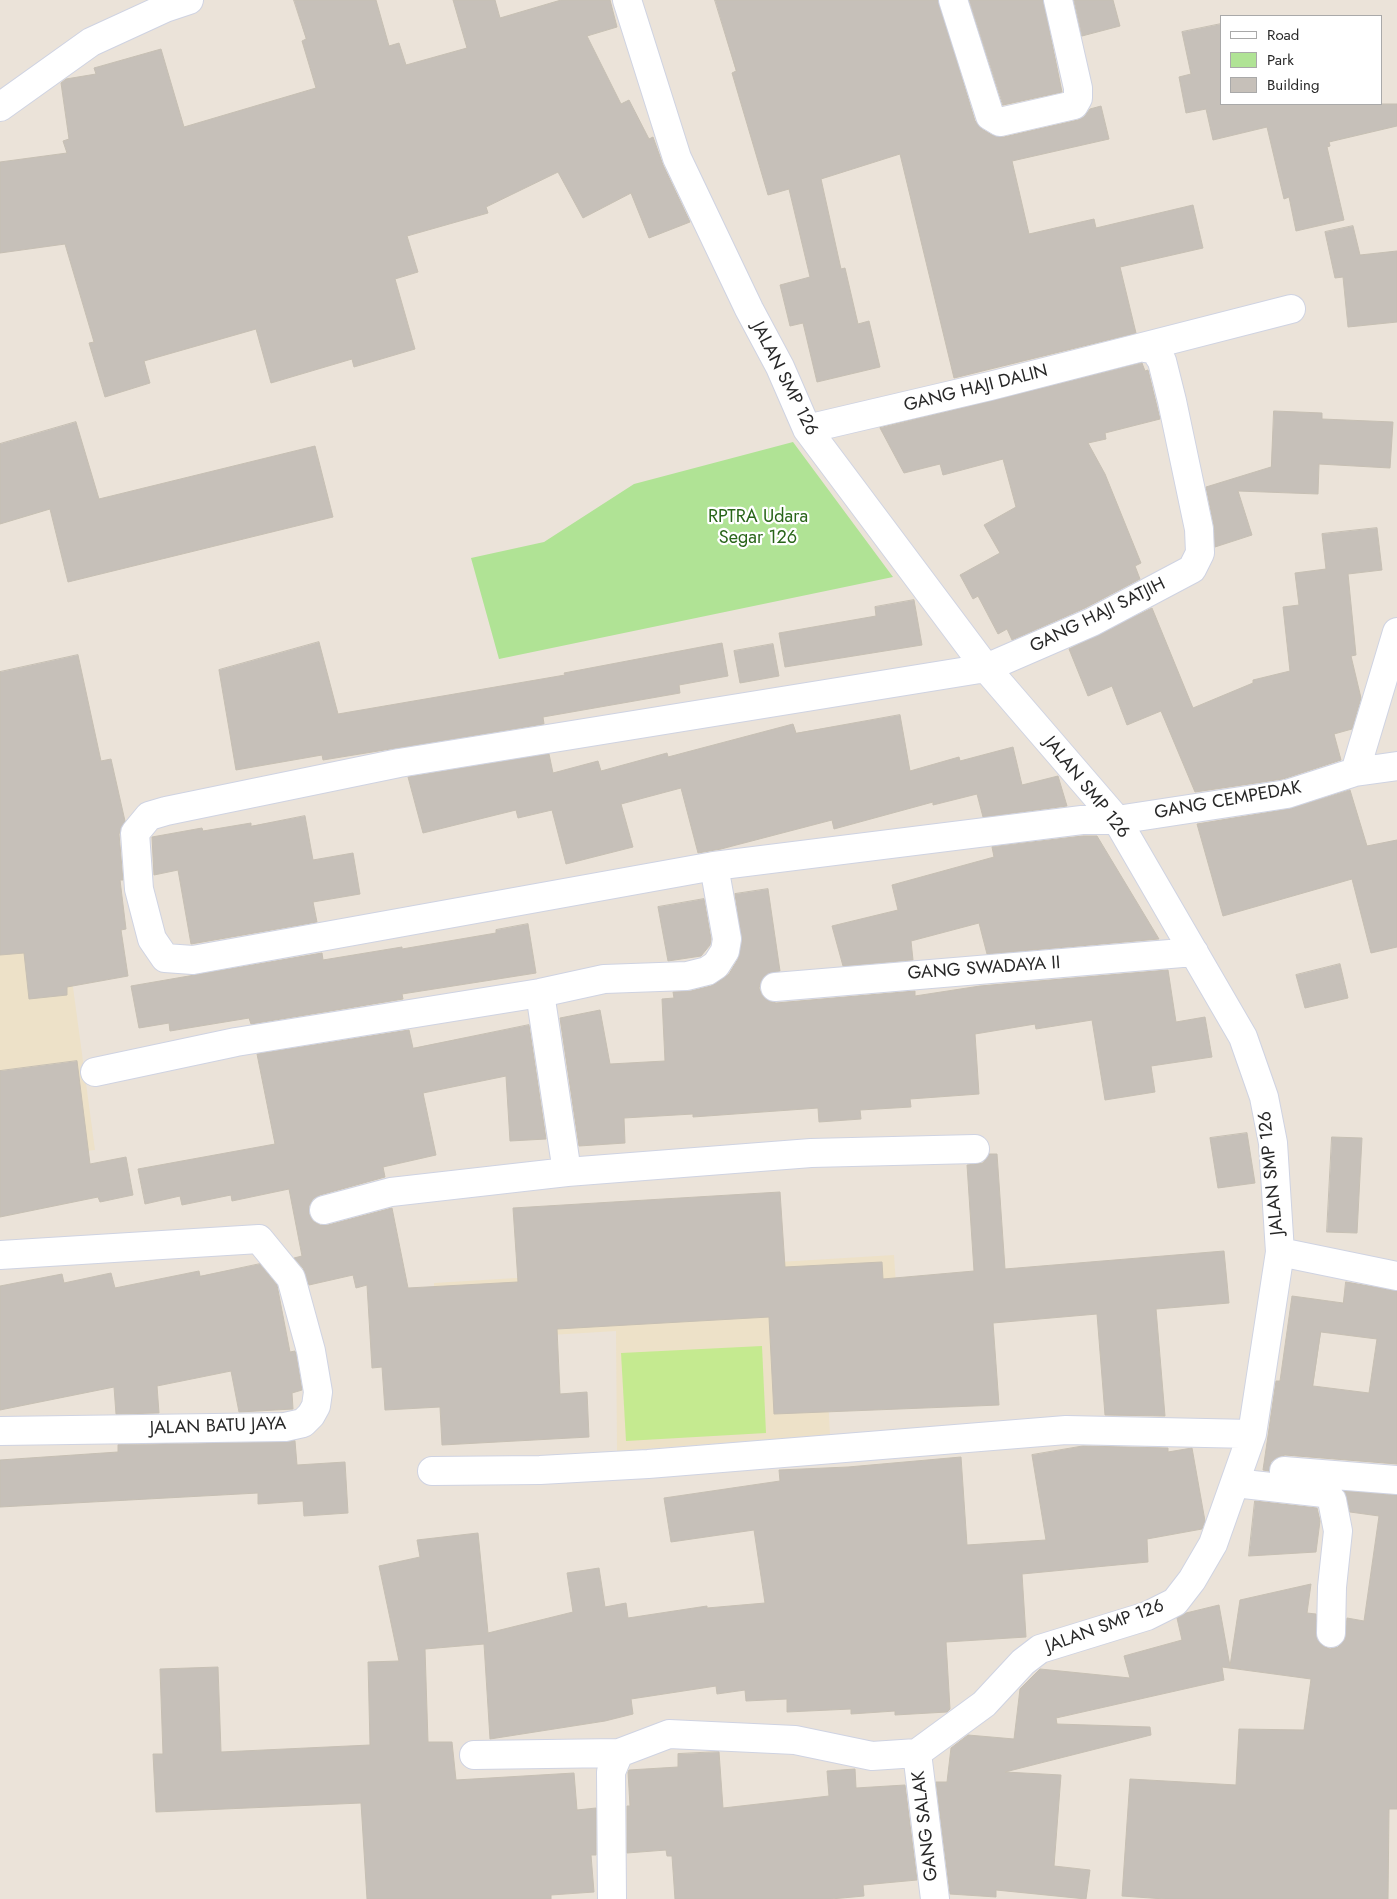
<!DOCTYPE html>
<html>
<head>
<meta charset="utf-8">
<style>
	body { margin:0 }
	#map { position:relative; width:1397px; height:1899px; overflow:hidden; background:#ebe3d9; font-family:Jost,sans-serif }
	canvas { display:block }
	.legend { position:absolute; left:1220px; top:15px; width:162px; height:90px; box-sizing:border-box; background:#fff; border:1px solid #a9a9a9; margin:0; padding:6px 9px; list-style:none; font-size:15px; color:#282828 }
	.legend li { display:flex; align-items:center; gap:10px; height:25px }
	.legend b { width:25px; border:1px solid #a9a9a9 }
</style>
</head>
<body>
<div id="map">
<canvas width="1397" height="1899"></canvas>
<ul class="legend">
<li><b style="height:6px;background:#fff"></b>Road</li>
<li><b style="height:14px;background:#b0e395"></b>Park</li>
<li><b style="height:14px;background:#c6c0b9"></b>Building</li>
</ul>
</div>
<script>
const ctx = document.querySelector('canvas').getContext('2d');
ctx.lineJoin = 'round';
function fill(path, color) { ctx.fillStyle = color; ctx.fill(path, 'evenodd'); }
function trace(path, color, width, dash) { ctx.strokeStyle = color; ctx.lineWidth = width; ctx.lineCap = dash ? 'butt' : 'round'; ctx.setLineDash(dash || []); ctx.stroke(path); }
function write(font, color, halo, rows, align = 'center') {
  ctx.font = font + ' Jost,sans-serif'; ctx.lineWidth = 4.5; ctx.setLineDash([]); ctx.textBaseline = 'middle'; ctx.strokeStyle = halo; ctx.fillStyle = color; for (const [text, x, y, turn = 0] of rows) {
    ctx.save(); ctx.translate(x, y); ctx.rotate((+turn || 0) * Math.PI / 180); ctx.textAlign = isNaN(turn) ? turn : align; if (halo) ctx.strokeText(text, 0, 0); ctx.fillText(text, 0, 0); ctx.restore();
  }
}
const education = new Path2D(`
	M 0,882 L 65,928 L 95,1150 L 0,1162 Z
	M 894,1255 L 898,1315 L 824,1318 L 830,1435 L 617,1451 L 616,1331 L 436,1342 L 434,1283 Z`);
const green = new Path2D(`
	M 793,442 L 893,577 L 499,659 L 471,558 L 544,542 L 634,484 Z`);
const pitch = new Path2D(`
	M 762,1346 L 766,1433 L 626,1441 L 621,1353 Z`);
const building = new Path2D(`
	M 294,0 L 376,0 L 389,46 L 399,43 L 406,65 L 467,48 L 453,0 L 495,0 L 500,18 L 561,0 L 610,0 L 617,27 L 587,36 L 621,104 L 629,100 L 649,139 L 653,137 L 663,165 L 690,222 L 649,238 L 631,193 L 583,218 L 558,172 L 486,207 L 488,213 L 407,236 L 418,272 L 395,279 L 415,349 L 354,367 L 352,359 L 271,383 L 256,329 L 144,361 L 150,383 L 105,397 L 89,343 L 94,342 L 65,244 L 0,253 L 0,162 L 67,153 L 63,141 L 69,139 L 61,83 L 66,79 L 96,74 L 94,68 L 161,49 L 184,127 L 316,88 L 302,41 L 306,39 Z
	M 715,0 L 938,0 L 975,121 L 982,129 L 992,135 L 1004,137 L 1078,120 L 1084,117 L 1090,109 L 1101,106 L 1109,139 L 1012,161 L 1029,234 L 1094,219 L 1096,228 L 1193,205 L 1203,248 L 1120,267 L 1136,333 L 954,378 L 900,154 L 821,179 L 841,269 L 845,268 L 858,324 L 869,321 L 880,367 L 817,382 L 803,323 L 790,326 L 780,285 L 810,277 L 789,189 L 768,195 L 732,73 L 736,71 Z
	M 969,0 L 1043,0 L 1062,92 L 1003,105 Z
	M 1074,0 L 1113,0 L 1120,26 L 1082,36 Z
	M 1221,24 L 1221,104 L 1397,104 L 1397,126 L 1329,142 L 1330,146 L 1327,147 L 1344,220 L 1296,231 L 1289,197 L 1284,199 L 1267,127 L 1213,140 L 1206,109 L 1186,113 L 1179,77 L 1191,74 L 1182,32 Z
	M 1353,226 L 1360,255 L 1397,251 L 1397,322 L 1348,327 L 1343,277 L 1335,278 L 1325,232 Z
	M 1142,363 L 1145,371 L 1148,370 L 1160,419 L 1105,433 L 1106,439 L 1088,443 L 1105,474 L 1141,563 L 1135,566 L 1140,579 L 1085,608 L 1012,640 L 1007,629 L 998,634 L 978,596 L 973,599 L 960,575 L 1000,553 L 984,525 L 1016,507 L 1003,459 L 943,475 L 940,464 L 904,473 L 880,428 Z
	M 1274,411 L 1322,413 L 1322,419 L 1393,422 L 1390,468 L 1319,464 L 1318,494 L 1238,491 L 1252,535 L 1215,547 L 1214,526 L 1206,487 L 1271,467 Z
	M 76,422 L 99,499 L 315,446 L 333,517 L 68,582 L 50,509 L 0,524 L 0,444 Z
	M 1377,528 L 1382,570 L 1348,574 L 1356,655 L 1351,656 L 1361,698 L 1352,729 L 1334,734 L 1341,760 L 1283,779 L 1195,792 L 1161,711 L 1127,725 L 1112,686 L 1088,696 L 1069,649 L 1152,608 L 1193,708 L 1253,683 L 1253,680 L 1290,671 L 1283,607 L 1299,605 L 1295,573 L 1326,569 L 1322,534 Z
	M 914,600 L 922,645 L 785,667 L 779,633 L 876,616 L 875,607 Z
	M 319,642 L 338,714 L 565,675 L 564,673 L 722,643 L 728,676 L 679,685 L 680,693 L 543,717 L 544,724 L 323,760 L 322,755 L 236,770 L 219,670 Z
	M 773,644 L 779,676 L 740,683 L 734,651 Z
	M 78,655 L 101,761 L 111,759 L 125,821 L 119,834 L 123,880 L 120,880 L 126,929 L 121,930 L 128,976 L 67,987 L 67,995 L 29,999 L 24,953 L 0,955 L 0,672 Z
	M 900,715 L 910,771 L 959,757 L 960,761 L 1013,747 L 1022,785 L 1058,776 L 1067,806 L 983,817 L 977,794 L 933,805 L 933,802 L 834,829 L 832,820 L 721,849 L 698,853 L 681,788 L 621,804 L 633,847 L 566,864 L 552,810 L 518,818 L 516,810 L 423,833 L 408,777 L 549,754 L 553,773 L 598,761 L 601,771 L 667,753 L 668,757 L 793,724 L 796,733 Z
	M 1350,790 L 1367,846 L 1397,840 L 1397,947 L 1371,953 L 1352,879 L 1223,916 L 1197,824 L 1289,809 Z
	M 305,816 L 313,860 L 353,853 L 360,894 L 313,902 L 317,922 L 191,944 L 178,870 L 154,875 L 152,837 L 202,828 L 203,831 L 251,823 L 251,826 Z
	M 1083,836 L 1097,836 L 1159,939 L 987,954 L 979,923 L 911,941 L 913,960 L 843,966 L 832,926 L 898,910 L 892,885 L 994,857 L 992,847 Z
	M 768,889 L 780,971 L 767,974 L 761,981 L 759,988 L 762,995 L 769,1001 L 776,1003 L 915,991 L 915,996 L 980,986 L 1168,970 L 1176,1022 L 1205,1017 L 1212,1057 L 1151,1066 L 1155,1092 L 1105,1100 L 1092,1020 L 1036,1029 L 1035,1024 L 975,1034 L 979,1094 L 910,1099 L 911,1107 L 860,1110 L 861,1119 L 819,1122 L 818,1108 L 693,1117 L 693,1114 L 624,1118 L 625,1143 L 579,1146 L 560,1018 L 600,1010 L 610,1064 L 665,1061 L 662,999 L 674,998 L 673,992 L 691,991 L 711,986 L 729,974 L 738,959 L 742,941 L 735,894 Z
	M 704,899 L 711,939 L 710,945 L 701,956 L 668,961 L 658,907 Z
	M 528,924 L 536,973 L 402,994 L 403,999 L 251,1024 L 249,1018 L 170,1031 L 169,1023 L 139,1028 L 131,986 L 322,953 L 323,960 L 402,947 L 402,949 L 496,933 L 496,930 Z
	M 1340,964 L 1348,998 L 1305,1008 L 1296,975 Z
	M 529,1025 L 546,1139 L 510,1141 L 506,1076 L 423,1093 L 436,1155 L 383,1167 L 385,1177 L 320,1195 L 313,1199 L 309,1206 L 309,1214 L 313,1221 L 320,1225 L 328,1225 L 392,1208 L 408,1288 L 518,1282 L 513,1208 L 780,1192 L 785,1267 L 882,1262 L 883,1279 L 974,1271 L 967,1165 L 983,1163 L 989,1154 L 997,1154 L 1005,1269 L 1224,1251 L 1229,1303 L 1156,1309 L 1165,1416 L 1105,1415 L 1097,1314 L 993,1323 L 999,1405 L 774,1414 L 769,1317 L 557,1329 L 560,1394 L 587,1392 L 589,1437 L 442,1445 L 440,1407 L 385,1410 L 382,1367 L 372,1368 L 367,1285 L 356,1288 L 353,1275 L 309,1285 L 303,1268 L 294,1258 L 302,1256 L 289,1189 L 232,1201 L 231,1195 L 182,1205 L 180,1196 L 145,1204 L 138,1169 L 275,1144 L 257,1054 L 409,1030 L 413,1048 Z
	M 77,1061 L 90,1164 L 126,1157 L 133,1195 L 100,1202 L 98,1197 L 0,1217 L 0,1071 Z
	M 1247,1133 L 1255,1183 L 1218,1188 L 1210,1138 Z
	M 1332,1137 L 1362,1138 L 1357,1233 L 1327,1232 Z
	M 260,1264 L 277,1285 L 290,1352 L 295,1351 L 296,1354 L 302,1390 L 292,1393 L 293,1409 L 239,1412 L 231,1371 L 157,1386 L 159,1413 L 116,1414 L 114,1387 L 0,1410 L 0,1286 L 62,1274 L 64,1283 L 111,1273 L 115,1288 L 199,1271 L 200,1276 Z
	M 1346,1282 L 1397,1291 L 1397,1464 L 1285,1455 L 1278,1457 L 1271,1462 L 1269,1471 L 1263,1470 L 1276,1381 L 1280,1381 L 1292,1296 L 1343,1303 ZM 1321,1332 L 1377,1339 L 1369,1393 L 1313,1386 Z
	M 295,1441 L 297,1465 L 345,1462 L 348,1513 L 304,1516 L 303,1501 L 258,1504 L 258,1493 L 0,1507 L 0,1460 L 118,1452 L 118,1445 Z
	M 1083,1446 L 1168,1448 L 1168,1452 L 1192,1448 L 1205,1521 L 1202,1529 L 1147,1539 L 1148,1562 L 1022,1574 L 1026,1637 L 946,1642 L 950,1709 L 947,1712 L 895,1715 L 895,1711 L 851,1714 L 851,1709 L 787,1712 L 787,1699 L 746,1701 L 745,1690 L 717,1694 L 716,1686 L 631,1699 L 633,1714 L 605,1721 L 490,1739 L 484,1644 L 425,1649 L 428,1742 L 452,1742 L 456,1780 L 574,1773 L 577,1810 L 596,1808 L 596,1855 L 591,1855 L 594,1892 L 551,1895 L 551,1899 L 367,1899 L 361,1803 L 156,1812 L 153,1754 L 163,1754 L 160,1669 L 218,1667 L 221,1752 L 370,1745 L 368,1662 L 399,1661 L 379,1566 L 420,1557 L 417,1540 L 478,1533 L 488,1633 L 573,1612 L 567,1573 L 599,1568 L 605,1607 L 626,1603 L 628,1618 L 707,1606 L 707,1608 L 765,1603 L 754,1530 L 671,1542 L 664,1498 L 780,1481 L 779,1470 L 848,1467 L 961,1457 L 967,1545 L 1046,1540 L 1032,1455 Z
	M 1344,1491 L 1397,1495 L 1397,1809 L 1389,1809 L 1388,1899 L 1165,1899 L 1122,1896 L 1130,1779 L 1236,1785 L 1239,1729 L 1304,1730 L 1311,1679 L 1222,1667 L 1224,1680 L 1056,1718 L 1057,1724 L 1150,1727 L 1151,1735 L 1005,1772 L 1061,1775 L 1054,1866 L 1090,1870 L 1086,1899 L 996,1890 L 996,1897 L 950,1894 L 936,1782 L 947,1782 L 951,1748 L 968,1735 L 1014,1739 L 1020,1689 L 1040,1669 L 1130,1678 L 1124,1656 L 1182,1640 L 1177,1618 L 1186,1613 L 1219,1605 L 1230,1666 L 1240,1600 L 1311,1584 L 1307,1613 L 1316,1614 L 1318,1641 L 1323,1646 L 1330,1649 L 1338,1647 L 1344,1641 L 1347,1618 L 1364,1621 L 1379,1516 L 1350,1512 Z
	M 1255,1501 L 1317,1508 L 1320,1521 L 1316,1552 L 1249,1556 Z
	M 719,1752 L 723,1808 L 829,1796 L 827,1771 L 855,1769 L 856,1788 L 905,1785 L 917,1880 L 863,1885 L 864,1896 L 831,1899 L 675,1899 L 672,1856 L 667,1856 L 666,1850 L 627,1853 L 627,1806 L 630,1806 L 628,1772 L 629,1770 L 678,1767 L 678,1754 Z`);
const minor = new Path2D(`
	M 953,0 L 990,116 L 1000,122 L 1074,105 L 1078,98 L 1078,88 L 1058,0
	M 0,107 L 91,42 L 165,8 L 189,0
	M 807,429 L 990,386 L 1291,309
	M 1355,772 L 1397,632
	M 714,866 L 1082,820 L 1117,820 L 1287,794 L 1355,772 L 1397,766
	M 775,987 L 1194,952
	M 540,993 L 567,1172
	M 95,1072 L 236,1042 L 540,993 L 604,979 L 687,976 L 707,971 L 716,965 L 725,951 L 727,939 L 714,866 L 193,960 L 165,958 L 152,939 L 139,889 L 135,833 L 149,816 L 166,811 L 399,763 L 986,668 L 1092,622 L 1192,569 L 1200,553 L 1199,529 L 1172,401 L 1162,361 L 1154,349 L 1145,348
	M 324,1210 L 391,1192 L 567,1172 L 811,1153 L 975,1149
	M 1280,1252 L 1397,1276
	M 0,1255 L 259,1239 L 291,1278 L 311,1351 L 318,1392 L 316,1406 L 311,1415 L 303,1423 L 285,1427 L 0,1431
	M 432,1471 L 540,1470 L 648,1464 L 1066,1430 L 1252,1434
	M 1284,1471 L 1397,1480
	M 1235,1483 L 1324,1493 L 1332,1500 L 1338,1531 L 1332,1587 L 1331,1633
	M 917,1753 L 935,1899
	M 474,1755 L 619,1753
	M 612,1899 L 611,1772 L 619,1753 L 669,1734 L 795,1740 L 872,1756 L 917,1753 L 984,1704 L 1023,1662 L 1040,1649 L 1147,1616 L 1175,1602 L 1192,1580 L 1213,1544 L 1252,1434 L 1280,1252 L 1273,1143 L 1264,1097 L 1243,1037 L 1117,820 L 986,668 L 807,429 L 780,367 L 749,309 L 677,158 L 627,0`);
const streetNames = [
	["JALAN SMP 126",784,379,63],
	["GANG HAJI DALIN",976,389,-14],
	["GANG HAJI SATJIH",1098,616,-26],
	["JALAN SMP 126",1086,788,51],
	["GANG CEMPEDAK",1228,801,-10],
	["GANG SWADAYA II",984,969,-4],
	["JALAN SMP 126",1272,1173,-96],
	["JALAN BATU JAYA",218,1427,-2],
	["JALAN SMP 126",1105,1627,-20],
	["GANG SALAK",926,1826,-97]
];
const parkNames = [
	["RPTRA Udara",758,518],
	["Segar 126",758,539]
];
fill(education, '#ede1c8');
fill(green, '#b0e395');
fill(pitch, '#c5ea90');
fill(building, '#c6c0b9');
trace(building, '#c6bfb3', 1);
trace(minor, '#cfd3e2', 30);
trace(minor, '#fff', 28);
write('18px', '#282828', '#fff', streetNames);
write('18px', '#296519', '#fff', parkNames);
</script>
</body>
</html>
